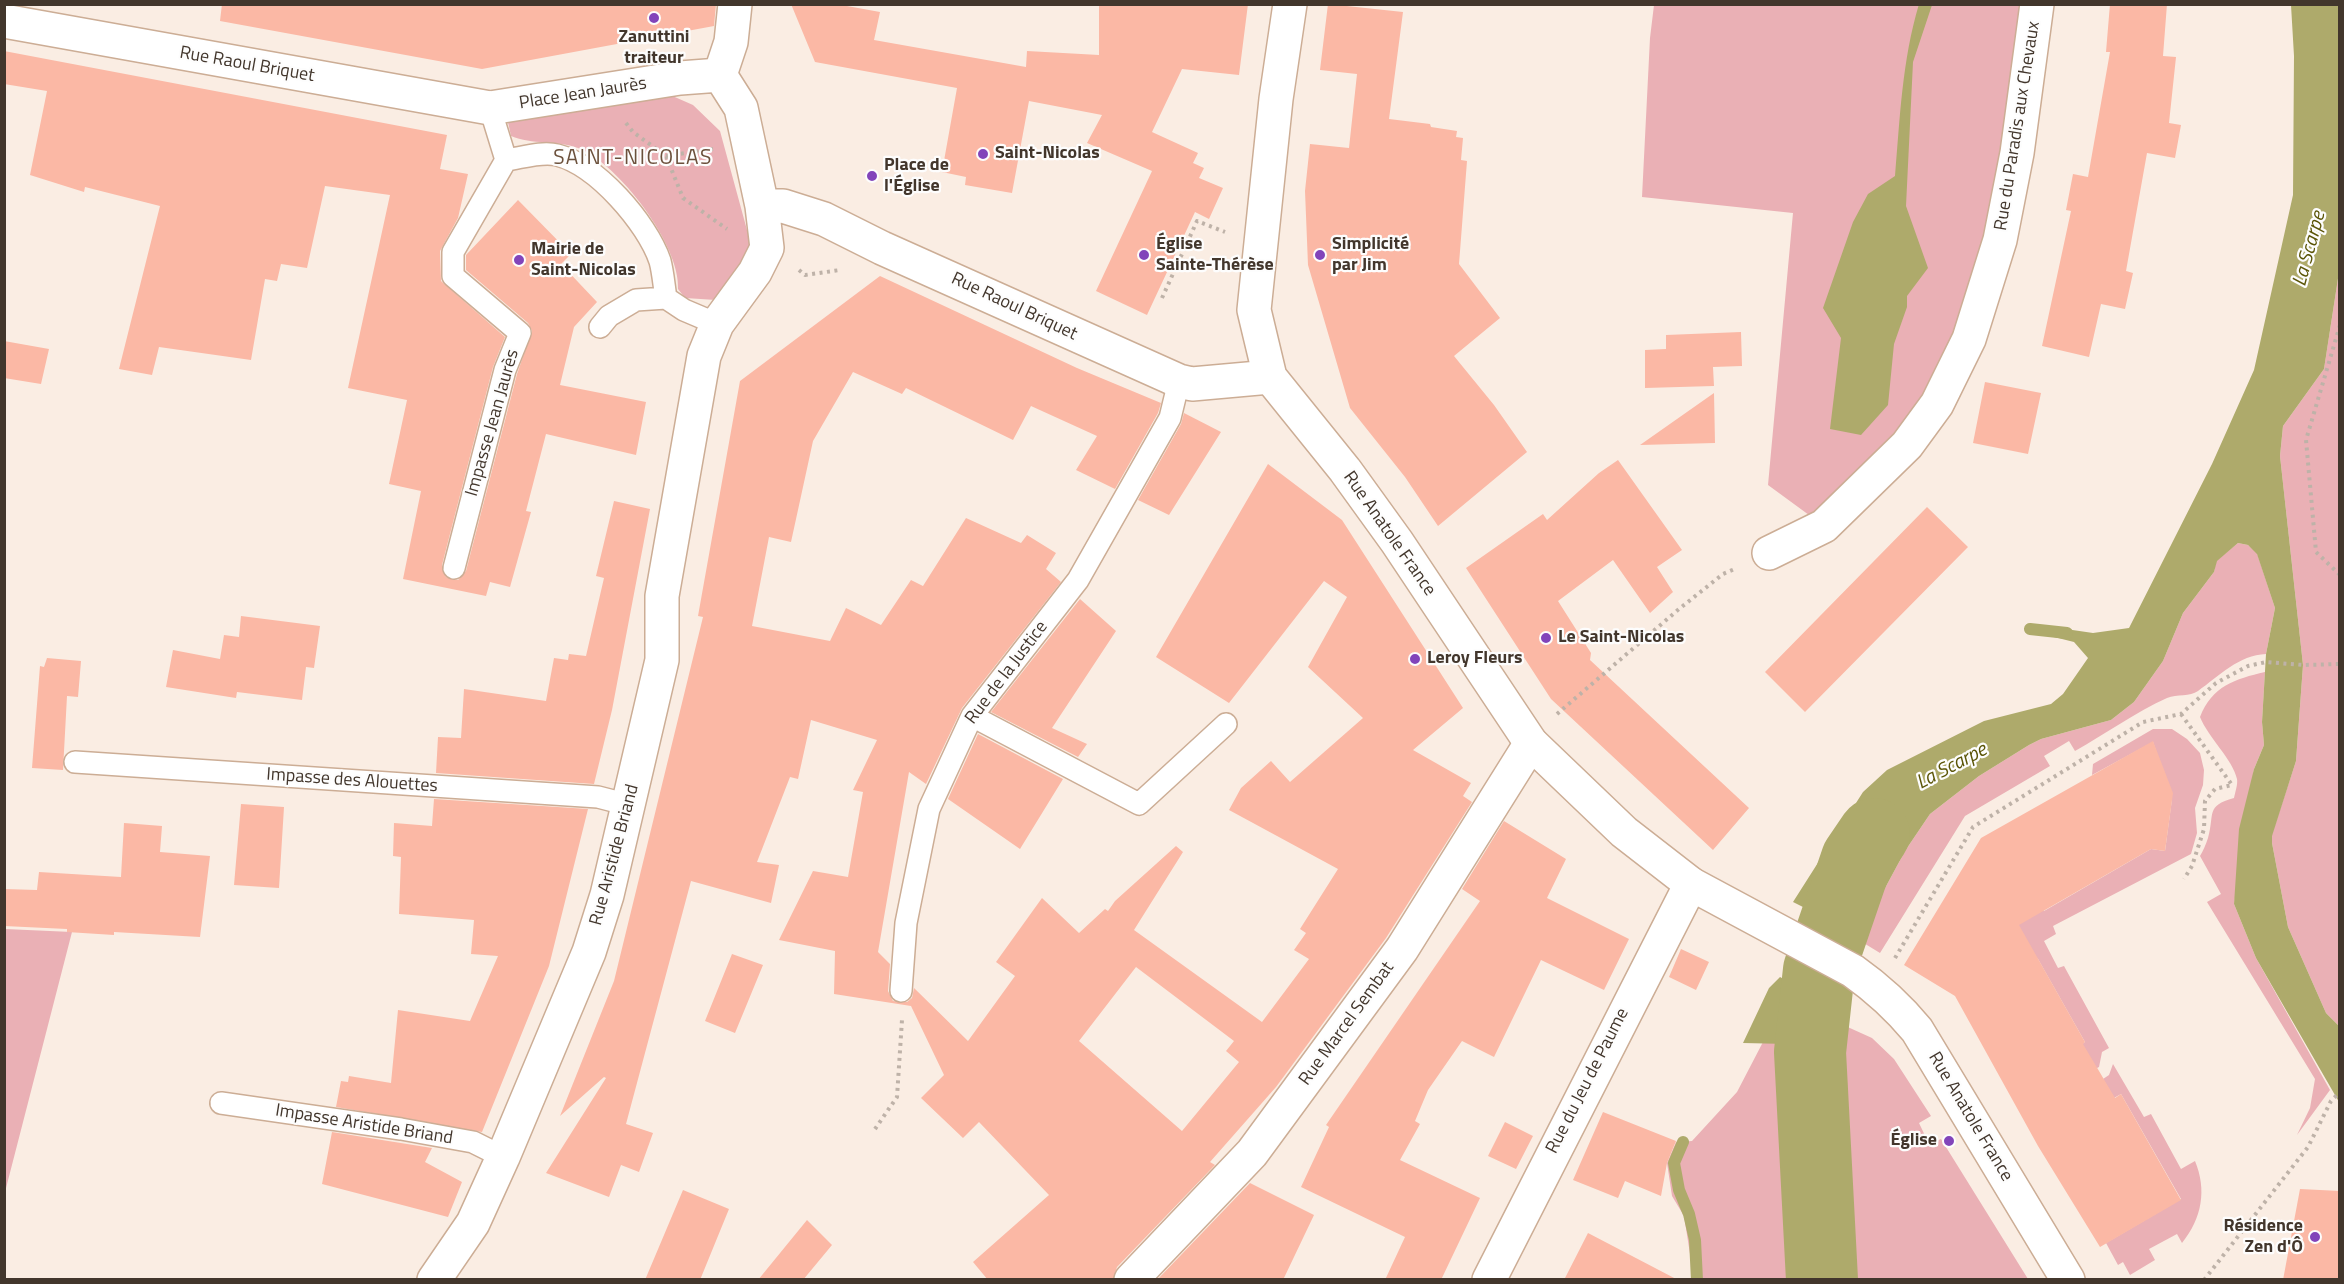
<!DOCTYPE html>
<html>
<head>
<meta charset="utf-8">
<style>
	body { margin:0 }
	#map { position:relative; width:2344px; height:1284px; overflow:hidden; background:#faede3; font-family:"Titillium Web",sans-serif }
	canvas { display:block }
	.frame { position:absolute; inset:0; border:6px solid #42362c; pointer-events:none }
</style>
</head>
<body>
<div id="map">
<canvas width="2344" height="1284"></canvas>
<div class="frame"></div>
</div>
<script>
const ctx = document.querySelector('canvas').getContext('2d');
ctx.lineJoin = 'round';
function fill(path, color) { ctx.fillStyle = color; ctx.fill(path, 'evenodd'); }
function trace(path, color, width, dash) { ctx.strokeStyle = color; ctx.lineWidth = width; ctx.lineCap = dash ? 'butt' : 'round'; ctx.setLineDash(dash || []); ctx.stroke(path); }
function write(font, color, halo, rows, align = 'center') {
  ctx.font = font + ' "Titillium Web",sans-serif'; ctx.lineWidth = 4.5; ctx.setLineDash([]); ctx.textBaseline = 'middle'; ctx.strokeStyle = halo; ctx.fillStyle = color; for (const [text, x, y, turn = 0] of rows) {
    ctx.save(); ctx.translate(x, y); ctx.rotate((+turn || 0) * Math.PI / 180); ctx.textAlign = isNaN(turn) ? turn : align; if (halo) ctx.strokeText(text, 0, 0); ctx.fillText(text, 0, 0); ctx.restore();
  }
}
const green = new Path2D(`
	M 1654,5 L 2037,5 L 1969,339 L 1824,526 L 1768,485 L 1793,213 L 1642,197 L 1650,38 Z
	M 668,94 L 693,105 L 720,131 L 750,241 L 744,274 L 716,300 L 685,298 L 678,289 C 681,246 618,163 578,148 C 557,140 532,145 511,136 L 508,122 Z
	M 2339,272 L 2339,1026 L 2326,1013 L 2288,927 L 2272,843 L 2271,837 L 2296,761 L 2303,665 L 2280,456 L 2283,426 L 2324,369 Z
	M 2238,543 L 2248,545 L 2257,553 L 2275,608 L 2266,654 C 2239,655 2219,676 2198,691 C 2190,697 2177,694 2167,698 C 2136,712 2105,734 2075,751 L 2069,741 L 2044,756 L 2050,766 L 1965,816 L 1880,953 L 1862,942 L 1869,918 L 1905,851 L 1930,814 L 1979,776 L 2029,745 L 2041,739 L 2111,720 L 2134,702 L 2163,661 L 2183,613 L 2214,572 L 2216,561 Z
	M 2265,672 L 2262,722 L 2264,745 L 2254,769 L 2234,904 L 2256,958 L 2330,1090 L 2297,1135 L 2310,1108 L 2315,1079 L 2207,902 L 2221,894 L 2200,856 C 2203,851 2206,844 2208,838 C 2215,814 2205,806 2234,798 C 2235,793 2238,784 2237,779 C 2233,760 2208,737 2200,717 C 2212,686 2235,679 2265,672 Z
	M 2153,729 L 2172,729 L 2187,739 L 2200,753 L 2204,770 L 2203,785 L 2195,808 L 2197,833 L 2191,854 L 2053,926 L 2056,934 L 2044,941 L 2058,968 L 2064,966 L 2109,1048 L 2102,1052 L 2099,1067 L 2087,1073 L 2073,1050 L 2085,1042 L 2038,959 L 2007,936 L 2034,895 L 2044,911 L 2151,849 L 2165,851 L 2172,799 L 2153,742 L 2092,775 L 2093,764 Z
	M 5,929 L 72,932 L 5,1192 Z
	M 1841,1024 L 1872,1038 L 1894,1059 L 1931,1116 L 1919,1123 L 1929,1144 L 1941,1139 L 2028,1279 L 1852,1279 Z
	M 1763,1042 L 1788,1044 L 1787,1127 L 1791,1279 L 1694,1279 L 1684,1216 L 1672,1196 L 1667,1163 L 1676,1142 L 1692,1141 L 1737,1092 Z
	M 2113,1064 L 2144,1117 L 2151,1114 L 2181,1169 L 2195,1161 C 2207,1190 2202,1218 2182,1243 L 2177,1234 L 2149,1249 L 2155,1260 L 2130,1275 L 2123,1262 L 2118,1265 L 2106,1243 L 2181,1199 L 2121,1094 L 2114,1098 L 2103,1079 L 2109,1075 Z`);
const water = new Path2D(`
	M 1919,4 L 1932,5 L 1913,62 L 1906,206 L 1928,268 L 1907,296 L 1907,307 L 1894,344 L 1888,405 L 1861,435 L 1830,429 L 1841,338 L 1823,308 L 1853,222 L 1868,194 L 1895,176 C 1900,118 1902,61 1919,4 Z
	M 2291,5 L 2339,5 L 2339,272 L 2324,369 L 2283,426 L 2280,456 L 2303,665 L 2296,761 L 2272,836 L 2272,843 L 2288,927 L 2326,1013 L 2339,1026 L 2339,1102 L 2256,958 L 2234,904 L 2239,829 L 2254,769 L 2264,745 L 2262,722 L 2266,654 L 2275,608 L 2257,554 L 2248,545 L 2238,543 L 2217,561 L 2214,572 L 2183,613 L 2163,661 L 2134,702 L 2111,720 L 2041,739 L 2029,745 L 1979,776 L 1930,814 L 1905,851 L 1869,918 L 1862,942 L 1835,923 L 1793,902 L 1863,792 L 1887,770 L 1984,721 L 2051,704 L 2063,694 L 2088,658 L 2074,642 L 2050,636 L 2052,627 L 2093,633 L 2129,628 L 2212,464 L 2254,370 L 2293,195 L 2294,56 Z
	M 1780,977 L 1842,1011 L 1841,1024 L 1847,1080 L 1852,1279 L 1791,1279 L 1787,1127 L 1788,1044 L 1743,1043 L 1769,988 Z`);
const stream = new Path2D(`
	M 2030,629 L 2067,633
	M 1683,1142 L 1674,1163 L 1679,1190 L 1689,1214 L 1695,1240 L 1697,1280`);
const river = new Path2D(`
	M 1822,1280 L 1810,1052 L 1819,970 L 1857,859 L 1874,834`);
const building = new Path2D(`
	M 222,4 L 716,4 L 714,26 L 482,69 L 220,21 Z
	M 791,4 L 836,4 L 880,12 L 874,40 L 1026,67 L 1027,51 L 1099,55 L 1099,4 L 1248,4 L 1239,75 L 1182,69 L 1152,132 L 1198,153 L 1193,163 L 1204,168 L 1199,178 L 1223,188 L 1209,219 L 1195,212 L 1147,315 L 1096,291 L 1152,171 L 1087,143 L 1102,115 L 1029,101 L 1012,193 L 965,185 L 966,177 L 942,172 L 957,88 L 815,62 Z
	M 1328,4 L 1403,12 L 1389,119 L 1430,124 L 1431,127 L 1457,131 L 1456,137 L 1463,138 L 1461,160 L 1467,161 L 1459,264 L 1500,318 L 1454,356 L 1494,405 L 1527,452 L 1438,526 L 1405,477 L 1350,408 L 1308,265 L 1305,191 L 1310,144 L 1349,148 L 1357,74 L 1320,70 Z
	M 2110,4 L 2167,4 L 2163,56 L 2176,57 L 2169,123 L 2181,125 L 2175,158 L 2147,153 L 2126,271 L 2133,273 L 2125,309 L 2101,304 L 2089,357 L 2042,346 L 2071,211 L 2066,210 L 2073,174 L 2088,177 L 2110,52 L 2106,52 Z
	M 4,51 L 447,135 L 440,169 L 468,174 L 458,218 L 440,251 L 441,281 L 505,337 L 493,367 L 442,565 L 446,577 L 458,580 L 466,571 L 517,374 L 532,331 L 528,323 L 466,270 L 466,255 L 518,200 L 571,254 L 561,264 L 597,302 L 574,327 L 560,385 L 646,402 L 636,455 L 546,434 L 526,511 L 531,512 L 510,587 L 490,582 L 486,596 L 403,579 L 421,491 L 389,484 L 407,400 L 348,388 L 390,195 L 325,186 L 307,268 L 281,264 L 277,281 L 265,279 L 251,360 L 159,347 L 152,375 L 119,369 L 160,206 L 85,187 L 84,192 L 30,175 L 47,91 L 4,84 Z
	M 880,276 L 1077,368 L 1161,403 L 1158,413 L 1115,489 L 1076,470 L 1097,436 L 1031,406 L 1013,440 L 906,388 L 902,394 L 853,372 L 813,441 L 791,542 L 769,537 L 752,626 L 830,641 L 846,608 L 881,625 L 911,580 L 923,586 L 966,518 L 1021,543 L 1027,535 L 1056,553 L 1046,569 L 1061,582 L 962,708 L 926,784 L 909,772 L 878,952 L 890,964 L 888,991 L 893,1001 L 907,1002 L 912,998 L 914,988 L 968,1041 L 1015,976 L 996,962 L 1042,898 L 1079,933 L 1105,909 L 1108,911 L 1115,901 L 1176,846 L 1183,852 L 1134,930 L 1262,1022 L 1309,959 L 1294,950 L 1306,933 L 1300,929 L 1338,869 L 1229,810 L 1241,788 L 1271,761 L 1290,782 L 1363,718 L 1308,667 L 1347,597 L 1324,581 L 1229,703 L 1156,657 L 1268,464 L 1342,520 L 1463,708 L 1413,750 L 1471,783 L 1463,796 L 1472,802 L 1386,938 L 1276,1087 L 1210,1162 L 1215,1165 L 1117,1267 L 1113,1280 L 988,1280 L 973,1262 L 1049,1195 L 979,1122 L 963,1138 L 921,1098 L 944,1075 L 911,1006 L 834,994 L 835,951 L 779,940 L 813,871 L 848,877 L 863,792 L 853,790 L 877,740 L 811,720 L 798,779 L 790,777 L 757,862 L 779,865 L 771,903 L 691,881 L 626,1124 L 653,1133 L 639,1172 L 621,1165 L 609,1197 L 546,1173 L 606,1078 L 604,1077 L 560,1116 L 614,981 L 703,617 L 698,616 L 740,381 ZM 1136,967 L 1234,1041 L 1226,1051 L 1239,1062 L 1182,1131 L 1079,1041 Z
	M 1741,332 L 1742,366 L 1713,367 L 1714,386 L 1645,388 L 1645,350 L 1666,349 L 1666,335 Z
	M 4,341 L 49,349 L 41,384 L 4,378 Z
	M 1985,382 L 2041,393 L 2028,454 L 1973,443 Z
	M 1714,393 L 1715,443 L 1640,445 Z
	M 1184,413 L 1221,432 L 1169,515 L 1138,500 L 1181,424 Z
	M 1618,460 L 1682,550 L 1657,567 L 1673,592 L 1650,613 L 1613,560 L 1558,601 L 1591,653 L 1590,660 L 1749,808 L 1713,850 L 1551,699 L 1466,568 L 1543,514 L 1547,520 L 1599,473 Z
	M 614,501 L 650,509 L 612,710 L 594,784 L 436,773 L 438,737 L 461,738 L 464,689 L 546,701 L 554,658 L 568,660 L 569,654 L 586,656 L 604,578 L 596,576 Z
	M 1927,507 L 1968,547 L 1805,712 L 1765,672 Z
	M 1080,599 L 1116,631 L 1052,728 L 1087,744 L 1078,757 L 991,712 Z
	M 241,616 L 320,626 L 314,668 L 306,667 L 302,700 L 237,692 L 236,698 L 166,687 L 173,650 L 220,659 L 224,635 L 239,637 Z
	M 47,658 L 81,661 L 78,697 L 67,696 L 63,770 L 32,768 L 40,666 L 44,667 Z
	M 978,734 L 1063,779 L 1020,849 L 948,799 Z
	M 2153,741 L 2173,793 L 2165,851 L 2151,849 L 2019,925 L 2085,1042 L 2083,1044 L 2115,1098 L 2121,1094 L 2181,1200 L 2100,1247 L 2038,1146 L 1955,996 L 1904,965 L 1981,838 Z
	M 434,799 L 588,809 L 549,966 L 482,1132 L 336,1107 L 341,1081 L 348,1082 L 349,1076 L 391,1083 L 398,1010 L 470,1021 L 498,956 L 471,954 L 474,920 L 399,914 L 401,857 L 393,856 L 394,823 L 432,826 Z
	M 241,804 L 284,807 L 279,888 L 234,885 Z
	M 1504,821 L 1566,859 L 1547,898 L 1629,939 L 1604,990 L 1541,960 L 1494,1057 L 1462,1041 L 1428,1090 L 1415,1121 L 1420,1124 L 1400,1160 L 1480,1198 L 1441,1280 L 1385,1280 L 1405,1237 L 1301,1187 L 1329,1127 L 1326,1125 L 1480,901 L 1462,889 Z
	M 124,823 L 162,826 L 160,852 L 210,856 L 200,937 L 114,932 L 114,935 L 67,932 L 67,929 L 4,926 L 4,889 L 37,890 L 39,872 L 121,877 Z
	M 1681,949 L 1709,962 L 1696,990 L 1669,977 Z
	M 732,954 L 763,965 L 735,1033 L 705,1021 Z
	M 1603,1112 L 1676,1141 L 1667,1163 L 1661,1196 L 1625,1181 L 1618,1198 L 1573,1180 Z
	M 1505,1122 L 1533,1136 L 1516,1169 L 1488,1156 Z
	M 332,1132 L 432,1148 L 425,1162 L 462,1182 L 448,1217 L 322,1184 Z
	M 1250,1183 L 1314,1215 L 1283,1280 L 1157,1280 Z
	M 2300,1189 L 2340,1191 L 2340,1280 L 2283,1280 Z
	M 683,1190 L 729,1209 L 700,1280 L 645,1280 Z
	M 807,1220 L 832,1245 L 803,1280 L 758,1280 Z
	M 1588,1233 L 1678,1280 L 1564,1280 Z`);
const path = new Path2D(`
	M 626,123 L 633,132 L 666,156 L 683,198 L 727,229
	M 666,156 L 713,149
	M 799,270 L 805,275 L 840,270
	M 1162,298 L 1197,221 L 1225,232
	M 2340,325 L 2306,440 L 2316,552 L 2340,575
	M 1557,714 L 1679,609 L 1723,574 L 1737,568
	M 2181,714 L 2232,785 L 2215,789 L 2205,801 L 2204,829 L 2192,866 L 2184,879
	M 1895,958 L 1973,827 L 2143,722 L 2181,714 L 2216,683 L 2248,666 L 2266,662 L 2303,665 L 2340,664
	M 875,1129 L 897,1097 L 902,1020
	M 2204,1280 L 2308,1147 L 2331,1101 L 2340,1092`);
const service = new Path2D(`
	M 506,160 C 521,158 542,151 557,155 C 597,165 647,223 660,261 C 663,272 664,286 666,298
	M 600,327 L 609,316 L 636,300 L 666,298 L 684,310 L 717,324
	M 454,568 L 505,370 L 520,333 L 453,276 L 453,252 L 506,160 L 490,108
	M 972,716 L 1139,804 L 1226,724
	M 75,762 L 598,797 L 629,805
	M 901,991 L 906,923 L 929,809 L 972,716 L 1078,580 L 1170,418 L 1179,381
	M 221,1103 L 401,1129 L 473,1142 L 503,1157`);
const minor = new Path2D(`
	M 720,75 L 731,42 L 735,4
	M 1769,553 L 1824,526 L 1907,445 L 1937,404 L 1969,339 L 2000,240 L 2017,153 L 2037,4
	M 1131,1280 L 1252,1153 L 1402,949 L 1531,743
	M 1489,1280 L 1691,884`);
const tertiary = new Path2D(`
	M 4,21 L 490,108 L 680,78 L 720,75 L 741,108 L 762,206 L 767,248 L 755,272 L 717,324 L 704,356 L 662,596 L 662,660 L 607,895 L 589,952 L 503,1157 L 473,1223 L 434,1280
	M 762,206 L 783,206 L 824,219 L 882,248 L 1179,381 L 1192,384 L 1270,377`);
const secondary = new Path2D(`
	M 1290,4 L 1276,99 L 1254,310 L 1270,377 L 1345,470 L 1397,542 L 1531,743 L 1624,832 L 1691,884 L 1853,971 C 1877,988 1898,1007 1917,1030 L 2068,1280`);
const markers = [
	[654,18,6,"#8244ba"],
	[983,154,6,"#8244ba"],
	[872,176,6,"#8244ba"],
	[1144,255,6,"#8244ba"],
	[1320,255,6,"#8244ba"],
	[519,260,6,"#8244ba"],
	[1546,638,6,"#8244ba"],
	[1415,659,6,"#8244ba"],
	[1949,1141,6,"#8244ba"],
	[2315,1237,6,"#8244ba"]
];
const poiNames = [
	["Zanuttini",654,38,"center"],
	["traiteur",654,59,"center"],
	["Saint-Nicolas",995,154],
	["Place de",884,166],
	["l'Église",884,187],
	["Église",1156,245],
	["Sainte-Thérèse",1156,266],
	["Simplicité",1332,245],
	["par Jim",1332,266],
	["Mairie de",531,250],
	["Saint-Nicolas",531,271],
	["Le Saint-Nicolas",1558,638],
	["Leroy Fleurs",1427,659],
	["Église",1937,1141,"right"],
	["Résidence",2303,1227,"right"],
	["Zen d'Ô",2303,1248,"right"]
];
const streetNames = [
	["Rue Raoul Briquet",247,65,10],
	["Place Jean Jaurès",583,94,-9],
	["Rue du Paradis aux Chevaux",2018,126,-81],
	["Rue Raoul Briquet",1014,307,25],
	["Impasse Jean Jaurès",493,423,-74],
	["Rue Anatole France",1389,534,55],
	["Rue de la Justice",1007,673,-53],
	["Impasse des Alouettes",352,781,4],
	["Rue Aristide Briand",615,855,-75],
	["Rue Marcel Sembat",1347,1024,-54],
	["Rue du Jeu de Paume",1588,1081,-63],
	["Rue Anatole France",1970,1117,59],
	["Impasse Aristide Briand",364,1125,9]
];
const waterNames = [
	["La Scarpe",2310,249,-75],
	["La Scarpe",1952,767,-28]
];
const quarterNames = [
	["SAINT-NICOLAS",633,159]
];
fill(green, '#eab0b5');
fill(water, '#aeaa6b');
trace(stream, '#aeaa6b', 12);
trace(river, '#aeaa6b', 72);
fill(building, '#fbb8a5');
trace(service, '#ccad95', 24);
trace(minor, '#ccad95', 36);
trace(tertiary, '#ccad95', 36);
trace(secondary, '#ccad95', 36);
trace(path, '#beb2a8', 4, [3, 4.5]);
trace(service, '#fff', 21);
trace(minor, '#fff', 33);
trace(tertiary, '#fff', 33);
trace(secondary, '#fff', 33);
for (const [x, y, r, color] of markers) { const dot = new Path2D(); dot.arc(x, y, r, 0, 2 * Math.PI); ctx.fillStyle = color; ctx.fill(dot); trace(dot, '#fdfdfd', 2); }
write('bold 18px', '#42362c', '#fdfdfd', poiNames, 'left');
write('18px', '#42362c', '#fdfdfd', streetNames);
write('italic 20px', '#5b5507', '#fdfdfd', waterNames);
ctx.letterSpacing = '1.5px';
write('21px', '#6b503b', '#fdfdfd', quarterNames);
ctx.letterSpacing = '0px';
</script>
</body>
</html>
